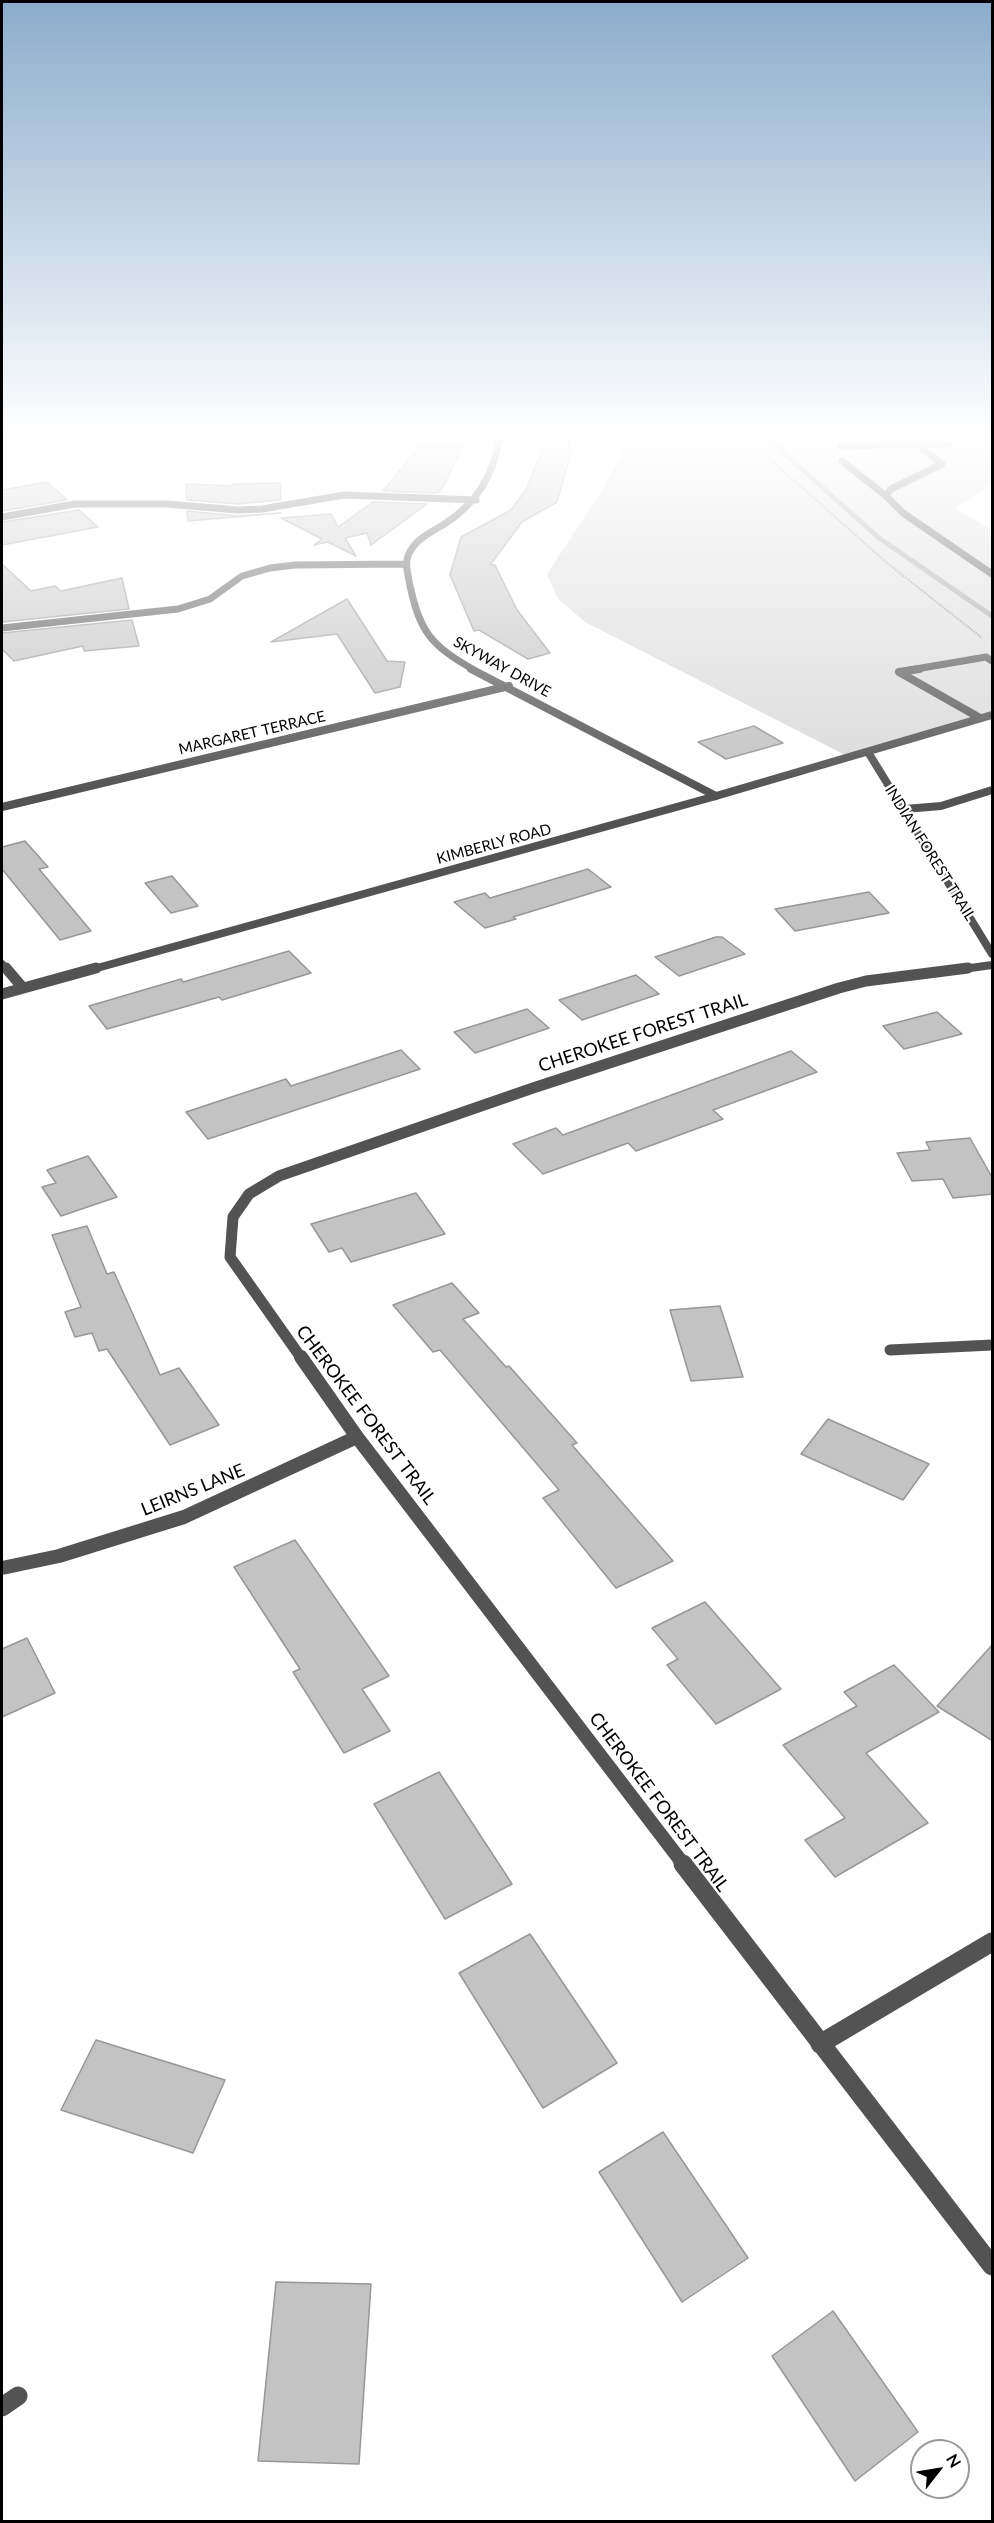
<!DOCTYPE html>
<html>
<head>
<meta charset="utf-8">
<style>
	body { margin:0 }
	#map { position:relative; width:994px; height:2523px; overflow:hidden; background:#fff; font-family:Lato,sans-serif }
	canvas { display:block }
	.frame { position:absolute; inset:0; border:3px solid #000; pointer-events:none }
	.north { position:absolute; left:910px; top:2439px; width:60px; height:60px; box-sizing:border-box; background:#fff; border:2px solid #999; border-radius:50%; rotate:59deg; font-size:16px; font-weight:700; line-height:24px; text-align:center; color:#000 }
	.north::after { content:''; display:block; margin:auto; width:21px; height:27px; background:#000; clip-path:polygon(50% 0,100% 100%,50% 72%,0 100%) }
</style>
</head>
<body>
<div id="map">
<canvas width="994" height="2523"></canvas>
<div class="frame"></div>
<div class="north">N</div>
</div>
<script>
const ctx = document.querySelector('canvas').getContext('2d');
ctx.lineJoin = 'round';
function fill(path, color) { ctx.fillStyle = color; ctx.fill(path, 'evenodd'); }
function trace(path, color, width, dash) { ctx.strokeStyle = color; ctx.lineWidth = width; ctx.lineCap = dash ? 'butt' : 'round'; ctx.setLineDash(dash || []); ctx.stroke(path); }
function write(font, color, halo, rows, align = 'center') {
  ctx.font = font + ' Lato,sans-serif'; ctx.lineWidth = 4.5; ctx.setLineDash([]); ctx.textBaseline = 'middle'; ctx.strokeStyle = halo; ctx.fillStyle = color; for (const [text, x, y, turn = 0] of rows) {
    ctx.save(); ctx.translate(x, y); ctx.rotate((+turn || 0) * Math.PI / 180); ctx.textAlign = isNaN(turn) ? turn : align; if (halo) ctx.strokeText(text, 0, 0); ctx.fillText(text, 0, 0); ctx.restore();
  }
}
const green = new Path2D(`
	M 621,439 L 975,439 L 992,455 L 992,483 L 955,508 L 992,530 L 992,715 L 849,757 L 585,622 L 558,599 L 547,574 L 602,490 L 621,455 Z`);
const stream = new Path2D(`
	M 768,439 L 879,538 L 992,616`);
const building = new Path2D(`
	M 546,439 L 567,439 L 571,453 L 557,502 L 522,522 L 490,565 L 495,565 L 517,610 L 550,653 L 528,659 L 479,630 L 474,631 L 450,575 L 461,537 L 511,510 L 527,488 Z
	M 422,444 L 463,445 L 445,484 L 438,493 L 383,491 Z
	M 47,482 L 67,500 L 2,511 L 2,490 Z
	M 280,483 L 281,500 L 238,504 L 187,500 L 186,484 L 232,486 L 232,484 Z
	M 373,502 L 427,504 L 371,545 L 367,533 L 345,538 L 356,556 L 328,542 L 314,545 L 322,539 L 281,518 L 331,514 L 338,527 Z
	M 79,510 L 98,527 L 2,545 L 2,522 Z
	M 187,511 L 238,516 L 281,513 L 188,521 Z
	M 2,564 L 31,591 L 55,586 L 61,591 L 122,578 L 129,609 L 2,622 Z
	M 347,599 L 387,661 L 405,662 L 400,687 L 375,693 L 337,634 L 271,642 Z
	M 132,620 L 139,646 L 84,651 L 83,646 L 14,661 L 2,649 L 2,633 Z
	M 754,726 L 783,743 L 726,759 L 698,742 Z
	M 25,841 L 48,867 L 39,869 L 91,931 L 60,940 L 2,869 L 2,847 Z
	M 588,869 L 611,887 L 513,917 L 516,919 L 485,928 L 454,902 L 485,893 L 490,898 Z
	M 172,876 L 198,906 L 171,913 L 145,883 Z
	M 869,892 L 889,913 L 795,931 L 775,909 Z
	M 716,937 L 722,937 L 745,954 L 679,976 L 655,957 Z
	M 289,951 L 311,973 L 222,1000 L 219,997 L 107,1029 L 89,1006 L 181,979 L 183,982 Z
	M 636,975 L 659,994 L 582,1020 L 559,1000 Z
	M 527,1009 L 549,1028 L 475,1053 L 454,1032 Z
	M 937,1012 L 962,1034 L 904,1049 L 883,1026 Z
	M 401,1050 L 420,1069 L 208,1139 L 186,1112 L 286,1079 L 291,1086 Z
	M 791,1051 L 817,1072 L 713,1110 L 723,1119 L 636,1151 L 628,1143 L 543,1174 L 513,1144 L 556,1128 L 563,1135 Z
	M 970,1138 L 993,1179 L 993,1194 L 953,1198 L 943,1179 L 912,1181 L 897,1153 L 930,1150 L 926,1142 Z
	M 88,1156 L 117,1197 L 61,1216 L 42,1187 L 56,1183 L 47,1170 Z
	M 416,1193 L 445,1234 L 351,1262 L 342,1248 L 329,1252 L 311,1224 Z
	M 87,1226 L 107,1274 L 114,1272 L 160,1375 L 179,1368 L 219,1425 L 170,1445 L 107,1349 L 99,1351 L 92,1333 L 75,1337 L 65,1312 L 81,1307 L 52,1235 Z
	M 452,1283 L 479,1313 L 463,1319 L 506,1367 L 509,1366 L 577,1443 L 572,1445 L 673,1561 L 616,1588 L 543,1498 L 559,1490 L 440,1350 L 433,1352 L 393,1305 Z
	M 720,1306 L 743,1377 L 691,1381 L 670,1310 Z
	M 828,1419 L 929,1464 L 903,1500 L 801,1454 Z
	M 295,1540 L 389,1676 L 362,1689 L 390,1731 L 344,1753 L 293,1672 L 300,1669 L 234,1567 Z
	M 705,1602 L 781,1689 L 716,1724 L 667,1665 L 678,1659 L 652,1628 Z
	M 27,1638 L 55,1693 L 2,1717 L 2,1649 Z
	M 993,1644 L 993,1741 L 937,1706 Z
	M 894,1665 L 939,1712 L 866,1753 L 928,1823 L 835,1877 L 805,1840 L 845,1818 L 783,1745 L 857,1706 L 844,1692 Z
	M 439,1772 L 512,1884 L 445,1919 L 374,1804 Z
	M 530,1934 L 617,2063 L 543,2108 L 459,1973 Z
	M 96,2040 L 225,2080 L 193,2153 L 61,2110 Z
	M 663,2132 L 748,2258 L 682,2302 L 599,2172 Z
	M 276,2282 L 371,2284 L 359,2464 L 258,2461 Z
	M 833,2311 L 918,2432 L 855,2481 L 772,2356 Z`);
const path = new Path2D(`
	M 747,439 L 886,562 L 982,638
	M 755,448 L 823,443`);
const serviceFar1 = new Path2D(`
	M 917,444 L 942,464 L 891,489 L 886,496 L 903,513 L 992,574
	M 841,446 L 949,444
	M 842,461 L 886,496
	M 910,670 L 986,657 L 992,661`);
const service = new Path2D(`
	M 919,669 L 899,672 L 980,718
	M 905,809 L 941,806 L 992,790`);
const minorFar4 = new Path2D(`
	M 2,517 L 75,504 L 167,504 L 238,510 L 262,509 L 344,495 L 476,500
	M 2,628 L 178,609 L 210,599 L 242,576 L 270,568 L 295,565 L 405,564
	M 474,670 C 430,645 419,631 409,581 C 407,570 404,560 411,550 C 418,538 431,532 443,525 C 476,504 493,477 499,439`);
const minorFar3 = new Path2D(`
	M 471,669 L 716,796
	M 868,752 L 992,954
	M 2,807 L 509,686
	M 2,964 L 7,970
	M 90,970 L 716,796 L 992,715
	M 956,970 L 992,965`);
const minorFar2 = new Path2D(`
	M 6,968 L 23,988
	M 2,994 L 96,968
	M 890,1350 L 992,1345
	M 302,1359 L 230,1257 L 233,1217 L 249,1194 L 279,1176 L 533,1088 L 839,988 L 866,981 L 968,968`);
const minorFar1 = new Path2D(`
	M 301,1357 L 357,1437 L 684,1865
	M 2,1568 L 59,1556 L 184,1517 L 357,1437`);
const minor = new Path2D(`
	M 683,1864 L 992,2266
	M 820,2044 L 992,1942
	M 2,2407 L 18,2396`);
const farStreetnames = [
	["SKYWAY DRIVE",502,667,29],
	["MARGARET TERRACE",252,733,-13],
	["KIMBERLY ROAD",494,844,-15],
	["INDIAN FOREST TRAIL",930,853,58]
];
const streetNames = [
	["CHEROKEE FOREST TRAIL",643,1033,-18],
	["CHEROKEE FOREST TRAIL",366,1415,53],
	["LEIRNS LANE",193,1490,-22],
	["CHEROKEE FOREST TRAIL",659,1802,53]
];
fill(green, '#dadada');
trace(stream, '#a1a1a1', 5);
fill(building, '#c3c3c3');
trace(building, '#979797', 1.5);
trace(path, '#757575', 2, [1, 1.5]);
trace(serviceFar1, '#535353', 7);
trace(service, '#535353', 8);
trace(minorFar4, '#535353', 7);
trace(minorFar3, '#535353', 8);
trace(minorFar2, '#535353', 11);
trace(minorFar1, '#535353', 14);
trace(minor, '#535353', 19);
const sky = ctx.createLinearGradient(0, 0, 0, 792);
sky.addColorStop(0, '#8baccc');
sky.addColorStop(0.55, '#fff');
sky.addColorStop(1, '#ffffff00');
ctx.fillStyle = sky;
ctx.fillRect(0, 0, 994, 792);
write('15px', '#000', '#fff', farStreetnames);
write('18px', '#000', '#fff', streetNames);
</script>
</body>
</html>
